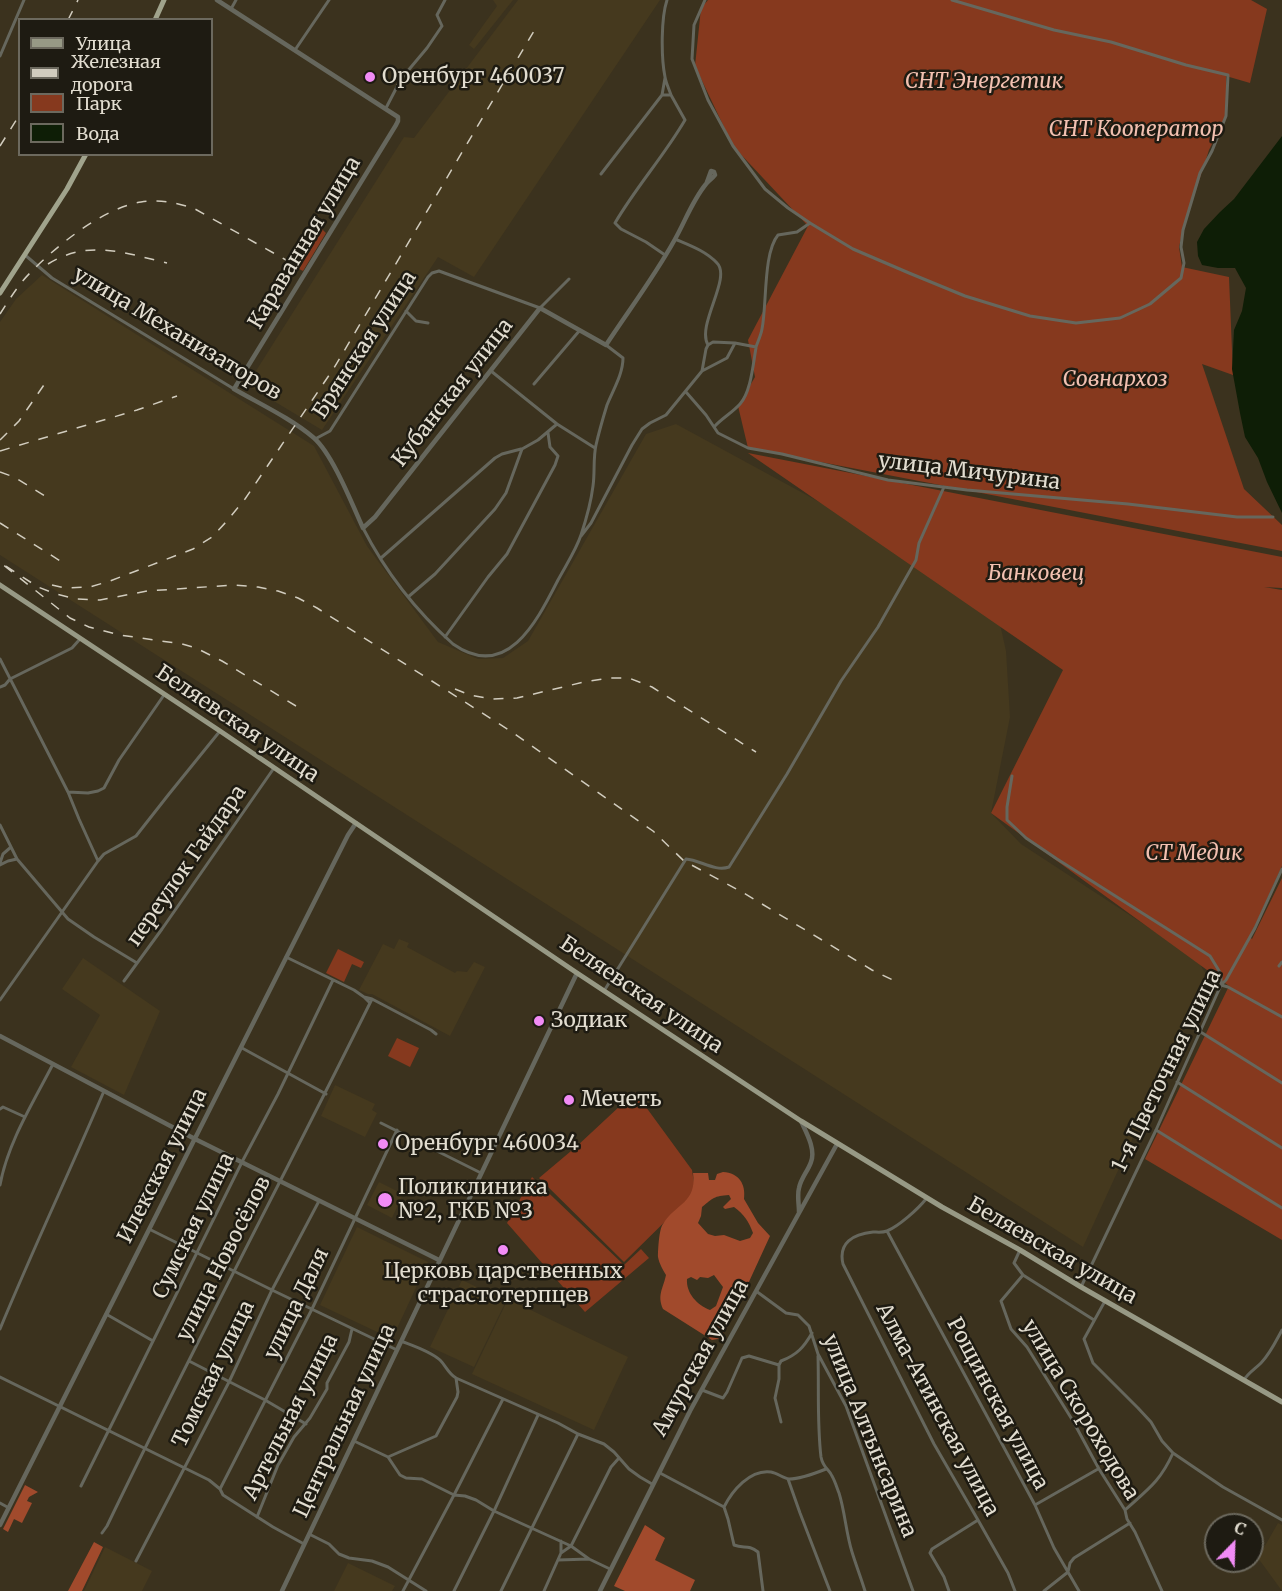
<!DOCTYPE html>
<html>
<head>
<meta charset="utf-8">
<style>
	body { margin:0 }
	#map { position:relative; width:1282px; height:1591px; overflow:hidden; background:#3b321e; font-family:Merriweather,serif }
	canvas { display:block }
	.legend { position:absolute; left:18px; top:18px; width:195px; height:138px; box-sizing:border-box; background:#1e1b12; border:2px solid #6c695e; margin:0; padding:8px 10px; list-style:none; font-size:18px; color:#e2ddd0 }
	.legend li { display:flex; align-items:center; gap:12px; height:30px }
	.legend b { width:30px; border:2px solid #6c695e }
	.north { position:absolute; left:1204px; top:1513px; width:60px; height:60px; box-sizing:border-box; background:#1e1b12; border:2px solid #6c695e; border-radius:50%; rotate:23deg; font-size:16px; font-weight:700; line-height:24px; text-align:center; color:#e2ddd0 }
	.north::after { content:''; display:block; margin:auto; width:21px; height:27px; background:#f18bf5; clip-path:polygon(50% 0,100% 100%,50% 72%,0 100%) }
</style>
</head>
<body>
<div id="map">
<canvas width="1282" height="1591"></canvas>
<ul class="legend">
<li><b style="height:8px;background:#979985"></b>Улица</li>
<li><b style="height:8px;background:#d1ccbe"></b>Железная дорога</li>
<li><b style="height:16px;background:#86391e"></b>Парк</li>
<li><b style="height:16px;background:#0e1e06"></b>Вода</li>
</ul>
<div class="north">С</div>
</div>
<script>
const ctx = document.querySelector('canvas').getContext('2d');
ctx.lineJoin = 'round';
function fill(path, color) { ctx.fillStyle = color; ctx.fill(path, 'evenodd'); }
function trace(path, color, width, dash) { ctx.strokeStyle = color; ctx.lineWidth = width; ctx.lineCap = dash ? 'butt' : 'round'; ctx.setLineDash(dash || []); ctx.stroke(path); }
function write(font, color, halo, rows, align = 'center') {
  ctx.font = font + ' Merriweather,serif'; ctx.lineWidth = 5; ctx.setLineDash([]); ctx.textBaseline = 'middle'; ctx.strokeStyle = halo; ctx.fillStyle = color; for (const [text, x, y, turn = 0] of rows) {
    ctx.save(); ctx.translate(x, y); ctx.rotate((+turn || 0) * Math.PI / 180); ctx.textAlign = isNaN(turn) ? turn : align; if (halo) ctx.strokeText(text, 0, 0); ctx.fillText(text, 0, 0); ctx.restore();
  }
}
const built = new Path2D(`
	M 493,0 L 513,0 L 474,49 L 469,45 L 497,6 Z
	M 518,0 L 660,0 L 474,277 L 438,257 L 322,430 L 247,385 L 404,137 L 414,138 Z
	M 42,275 L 314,446 L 367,546 L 438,642 L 478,659 L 503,658 L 528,641 L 646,434 L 676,424 L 994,597 L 1006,651 L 1010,717 L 991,813 L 1021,844 L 1197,959 L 1207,976 L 1083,1247 L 0,555 L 0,322 L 16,299 Z
	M 399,939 L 409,943 L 407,947 L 455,973 L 457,971 L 467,972 L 474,962 L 485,967 L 450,1036 L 372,994 L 368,994 L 359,990 L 383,944 L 394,949 Z
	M 83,958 L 160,1011 L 124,1095 L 71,1067 L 100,1015 L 62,989 Z
	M 335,1085 L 375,1104 L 372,1110 L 377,1113 L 365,1137 L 321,1116 Z
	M 379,1182 L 403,1194 L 392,1218 L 367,1205 Z
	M 357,1227 L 428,1262 L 392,1339 L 320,1305 Z
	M 462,1280 L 506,1301 L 474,1367 L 430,1347 Z
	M 508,1299 L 628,1357 L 594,1430 L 472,1374 Z
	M 1278,1523 L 1282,1525 L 1282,1591 L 1258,1558 Z
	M 105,1547 L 152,1571 L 142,1591 L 84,1591 Z
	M 348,1563 L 395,1586 L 392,1591 L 334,1591 Z`);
const green = new Path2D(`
	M 708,0 L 1251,0 L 1267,9 L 1250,83 L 1226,76 L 1226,116 L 1209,150 L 1183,230 L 1179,247 L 1182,267 L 1229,277 L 1233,375 L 1202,364 L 1244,489 L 1282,525 L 1282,551 L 748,448 L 738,406 L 755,377 L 748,340 L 808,226 L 733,146 L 695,66 L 701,8 Z
	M 320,227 L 326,233 L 303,271 L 295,267 Z
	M 748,453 L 1282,557 L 1282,588 L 1264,587 L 1282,590 L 1282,866 L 1250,937 L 1252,939 L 1282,878 L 1282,1240 L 1145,1159 L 1229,986 L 991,813 L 1063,670 Z
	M 338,949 L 364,962 L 361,968 L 352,964 L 344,982 L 326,973 Z
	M 397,1038 L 419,1048 L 410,1067 L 388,1056 Z
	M 635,1092 L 692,1170 L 694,1183 L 692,1195 L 624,1262 L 539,1178 L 577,1146 Z
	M 532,1177 L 624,1265 L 641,1249 L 649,1258 L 585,1312 L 507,1223 Z`);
const forest = new Path2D(`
	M 723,1172 C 739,1173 746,1184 744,1199 L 758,1223 L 770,1236 L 736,1310 L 723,1334 L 718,1339 L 712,1340 L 663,1309 C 657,1295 663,1289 666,1275 C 663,1270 659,1263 658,1257 C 658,1250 659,1229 663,1224 C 676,1203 697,1203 693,1173 L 708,1173 L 709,1180 L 715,1180 L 717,1174 ZM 729,1195 L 731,1199 L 723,1207 L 725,1209 L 734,1207 C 744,1214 749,1222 753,1233 L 750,1238 L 740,1241 L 724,1235 L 715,1236 L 708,1234 L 698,1223 L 701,1216 L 702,1207 C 713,1198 714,1196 729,1195 ZM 714,1275 L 723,1287 L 716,1306 L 710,1310 C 697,1305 686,1293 687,1279 L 691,1277 L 697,1280 L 700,1277 L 708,1278 Z
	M 25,1485 L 38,1492 L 29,1497 L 27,1501 L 32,1503 L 22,1523 L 14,1519 L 8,1532 L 3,1529 Z
	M 645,1525 L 665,1538 L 655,1560 L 695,1580 L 690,1591 L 625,1591 L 614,1586 Z
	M 94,1542 L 103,1547 L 82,1591 L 68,1591 Z`);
const water = new Path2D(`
	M 1282,136 L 1282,513 L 1267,482 L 1258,458 L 1245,437 L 1240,413 L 1232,369 L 1234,330 L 1242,311 L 1246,288 L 1235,268 L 1218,268 L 1202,265 L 1198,256 L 1197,242 L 1204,229 L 1220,212 L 1234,199 Z`);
const minor = new Path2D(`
	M 667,0 C 661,18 661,57 665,77 C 666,83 669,89 671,95
	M 705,0 L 694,25 L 692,59 L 708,100 L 733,146 L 765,189 L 788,208 L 810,223
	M 231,9 L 236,0
	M 295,50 L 329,0
	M 0,56 L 24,0
	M 662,95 L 671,95 L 685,120 C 664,156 636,187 615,223 L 621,229 L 646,242 L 665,255
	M 386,108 L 401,79 L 427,48 L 442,26 L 437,15 L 445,0
	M 601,174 L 662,95 L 665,78
	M 675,239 C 689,245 706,251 717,263 C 732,278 696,325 708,345
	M 25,255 L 52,278 L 234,389
	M 406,311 L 416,321 L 428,323
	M 491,371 L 557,424 L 595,448
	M 702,371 L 727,358 L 735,343
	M 534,384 L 580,330
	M 686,392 L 706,415 L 718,433 L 748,448 L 782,454 L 888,480 L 967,490 L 1128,504 L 1237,517 L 1273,517
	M 714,427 C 722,418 732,413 740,404 C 751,392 753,364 756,348
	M 315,439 L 330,431 L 428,277 L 432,273 L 439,271 L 540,308 L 569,279
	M 363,528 C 385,571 416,611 453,644 C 507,682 537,621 558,580 C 566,565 576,550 581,535 C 586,520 591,502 593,486 C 595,473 593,458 596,445 C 599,432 603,418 607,405 C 613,390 623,374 623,358 L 606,345
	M 581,536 L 591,523 L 632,445 L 642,429 L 650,423 L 666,415 L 702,371 L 706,349 L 708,345 L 713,342 L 735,343 L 756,347 C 758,341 761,335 762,329 C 767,305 763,253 778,235 L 797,232 L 810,223 L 853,249 L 909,273 L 965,296 L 1030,316 L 1076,323 L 1120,318 L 1150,304 L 1181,278 L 1184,263 L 1181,247 L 1183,230 L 1200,173 L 1212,151 L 1226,116 L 1228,75 L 1186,65 L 1111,42 L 1054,30 L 952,0
	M 381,558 L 495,458 L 502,454 L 521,449
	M 408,597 L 435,574 L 495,509 L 506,493 L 522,449 L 538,440 L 557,424
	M 445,637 L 488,577 L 507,554 L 555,465 L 558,456 L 550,447 L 548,433
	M 0,659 L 68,792 L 79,819 L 98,861
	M 0,687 L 5,685 L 10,679 L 72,648 L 80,639
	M 1012,776 L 1007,807 L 1007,820 L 1026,838 L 1057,859 L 1210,956 L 1221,974 L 1221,985
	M 68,792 L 88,793 L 98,791 L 104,788 L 119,760 L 164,695
	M 0,825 L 17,859 L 68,919 L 94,937 L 137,963
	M 0,863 L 3,854 L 11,847
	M 0,865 L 8,861 L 17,859
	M 286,957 L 354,990 L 364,997 L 370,1003
	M 1279,966 L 1282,962
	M 124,981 L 162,929 L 274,768
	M 1221,985 L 1228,987 L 1282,1017
	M 604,991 L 686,859 C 700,860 715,872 729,867 L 787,774 L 841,681 L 878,627 L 916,560 L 919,543 L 944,487
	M 364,997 L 372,999 L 431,1030 L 436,1034
	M 0,1000 L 98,861 L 104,854 L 136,836 L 169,794 L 220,731
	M 1199,1031 L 1282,1083
	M 242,1048 L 326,1094
	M 1177,1082 L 1282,1148
	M 0,1109 L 3,1107 L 25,1117
	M 381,1123 L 481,1173
	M 1156,1130 L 1282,1208
	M 0,1185 C 8,1142 33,1103 53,1064
	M 926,1199 C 918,1209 899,1226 887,1231 C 882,1233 877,1232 873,1232 C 853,1234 838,1243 843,1264 L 934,1444 L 978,1520 L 1008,1573 L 1015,1591
	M 149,1229 L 272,1290 L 397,1350
	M 887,1231 L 1035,1505 L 1054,1548 L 1079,1591
	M 1020,1250 L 1014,1263 L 1023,1275 L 1001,1301 L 1011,1329 L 1027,1347 L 1073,1421 L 1099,1469 L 1125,1510 L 1127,1519 L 1135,1532 L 1162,1591
	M 1023,1275 L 1094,1320
	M 1081,1287 L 1156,1130 L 1221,985 L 1226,980 L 1255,928 L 1282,869
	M 756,1291 L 786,1313 L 798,1315 L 809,1326 L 818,1354 L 846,1406 L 913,1591
	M 1105,1301 L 1084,1339 L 1093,1363 L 1138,1408 L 1151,1422 L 1162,1441 L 1173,1453 L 1223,1487 L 1282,1520
	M 106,1314 L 153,1341
	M 0,1329 C 33,1249 70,1171 104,1091
	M 401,1341 C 414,1346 430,1351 440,1360 C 446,1366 448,1373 456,1378 L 558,1423 L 578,1434 L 604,1444 L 614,1452 L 629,1469 L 640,1477 L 652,1484
	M 818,1356 C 819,1390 817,1424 821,1457 C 823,1468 829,1469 832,1476 C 835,1481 837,1488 839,1493 C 845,1512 846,1533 852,1552 C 856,1565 861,1578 865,1591
	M 189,1361 L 265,1400 L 306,1424
	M 779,1365 L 781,1361 C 797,1355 804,1347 812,1333
	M 0,1377 L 209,1480 L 220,1489 L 223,1495 L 273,1527 L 304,1544
	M 1244,1380 C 1248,1373 1255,1369 1261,1363 C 1270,1354 1276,1341 1282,1330
	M 702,1390 L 723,1398 L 727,1392 L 742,1358 L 749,1356 L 779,1365 L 779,1379 L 775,1398 L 781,1422
	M 354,1441 L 388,1457
	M 388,1457 L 400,1475 L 406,1478 L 422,1479 L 454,1495 L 465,1496 L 476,1500 L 494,1511 L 571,1546 L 589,1559 L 610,1569
	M 388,1457 L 436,1436 L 457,1397 L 458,1392 L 456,1378
	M 660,1473 L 724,1507 L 728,1519 L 734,1545 C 744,1549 748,1544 758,1552 L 763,1591
	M 788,1479 L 800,1513 L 830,1591
	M 81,1486 L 242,1162 L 278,1094 L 333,980
	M 220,1489 L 312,1309 L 397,1130
	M 0,1503 L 9,1508
	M 1035,1505 L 1098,1469
	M 724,1507 C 732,1491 750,1469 771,1472 C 777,1473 783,1478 789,1479 C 799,1479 816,1473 826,1469
	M 1125,1510 C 1147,1490 1160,1482 1173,1453
	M 257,1517 L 278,1465 L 294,1437 L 310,1418 L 327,1389 L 327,1383 L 349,1342 L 352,1329
	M 102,1533 L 107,1526 C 192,1349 285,1175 372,999
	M 309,1534 L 329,1544 L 339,1554 L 349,1558 L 372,1561 L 388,1567 L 426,1591
	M 561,1541 L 561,1553
	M 558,1560 L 589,1559
	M 136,1561 L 229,1382 L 272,1290 L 319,1201
	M 403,1591 L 454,1495 L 503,1399
	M 454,1591 L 494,1511 L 538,1415
	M 501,1591 L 578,1434
	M 544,1591 L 561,1553 L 571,1546 L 611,1467 L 619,1458
	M 949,1591 L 944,1577 L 930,1553 L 932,1549 L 978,1520
	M 1044,1591 L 1068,1572 L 1070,1563 L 1074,1558 L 1130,1523`);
const tertiary = new Path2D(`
	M 217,0 L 398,117 L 398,121 L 396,125 L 234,389 C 260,404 292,419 314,438 C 333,455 352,504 363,528 L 375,517 L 540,308 L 606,345 C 629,310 654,277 674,241 C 685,222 692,201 706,184 C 709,180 712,179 715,175 L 714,172 L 711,171 L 707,182
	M 0,1036 L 195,1139 L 439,1260
	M 799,1212 C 799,1204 797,1195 799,1188 C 801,1178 808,1171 811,1162 C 816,1149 806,1132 801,1121
	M 0,1525 L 348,835 L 356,823
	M 282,1591 L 577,973
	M 600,1591 L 690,1411 L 837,1144`);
const primary = new Path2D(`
	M 0,585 L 220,731 L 577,973 L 801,1121 L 942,1207 L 1020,1250 L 1081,1287 L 1282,1402`);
const trunk = new Path2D(`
	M 155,20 L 164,0
	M 0,293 L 67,189 L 86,154`);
const rail = new Path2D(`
	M 68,20 L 78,0
	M 0,146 L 20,114
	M 48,264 C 88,239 125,253 167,263
	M 0,314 C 9,300 18,285 30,273 C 56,246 103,208 141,202 C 159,199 178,203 195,209 L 286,260
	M 0,440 L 19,421 L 46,382
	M 0,451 L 137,410 L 177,396
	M 0,472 L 14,477 L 45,496
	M 0,523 L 62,562
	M 52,585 L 65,588 L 90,587 L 110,581 L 193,549 L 212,537 L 226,522 L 245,499 L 334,368 L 534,31
	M 455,689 L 470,695 L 492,699 L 517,698 L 584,682 L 610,678 L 629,678 L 652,687 L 756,752
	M 296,706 L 222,661 L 196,648 L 182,644 L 120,635 L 89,627 L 70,618 L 1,563 L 38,587 L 56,594 L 76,599 L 100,600 L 147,591 L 234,585 L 258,587 L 278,591 L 298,598 L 317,608 L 512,732 L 653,831 L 684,861 L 742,892 L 872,970 L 897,982`);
const markers = [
	[370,77,6,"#f18bf5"],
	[539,1021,6,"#f18bf5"],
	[569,1100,6,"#f18bf5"],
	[383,1144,6,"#f18bf5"],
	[385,1200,8,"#f18bf5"],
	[503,1250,6,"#f18bf5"]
];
const poiNames = [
	["Оренбург 460037",382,77],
	["Зодиак",551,1021],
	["Мечеть",581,1100],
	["Оренбург 460034",395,1144],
	["Поликлиника",398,1188],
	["№2, ГКБ №3",398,1212],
	["Церковь царственных",503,1272,"center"],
	["страстотерпцев",503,1296,"center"]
];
const parkNames = [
	["СНТ Энергетик",984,82],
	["СНТ Кооператор",1136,130],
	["Совнархоз",1115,380],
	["Банковец",1036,574],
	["СТ Медик",1194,854]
];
const streetNames = [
	["Караванная улица",305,243,-59],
	["улица Механизаторов",177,334,31],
	["Брянская улица",365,345,-57],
	["Кубанская улица",453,393,-52],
	["улица Мичурина",969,472,7],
	["Беляевская улица",237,724,34],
	["переулок Гайдара",187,866,-55],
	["Беляевская улица",641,995,34],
	["1-я Цветочная улица",1167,1071,-64],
	["Илекская улица",163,1166,-63],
	["Сумская улица",194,1226,-64],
	["Беляевская улица",1052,1251,30],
	["улица Новосёлов",224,1259,-63],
	["улица Даля",297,1304,-64],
	["Амурская улица",701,1358,-61],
	["Томская улица",214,1374,-64],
	["Рощинская улица",997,1404,62],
	["Алма-Атинская улица",937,1410,62],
	["улица Скороходова",1080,1410,59],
	["Артельная улица",291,1417,-63],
	["Центральная улица",345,1421,-65],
	["улица Алтынсарина",869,1436,68]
];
fill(built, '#45391e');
fill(green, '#86391e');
fill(forest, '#a14a2c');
fill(water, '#0e1e06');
trace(minor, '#66675d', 3);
trace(tertiary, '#66675d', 4.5);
trace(primary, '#979985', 5);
trace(trunk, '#a0a38c', 5);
trace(rail, '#d1ccbe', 1.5, [10, 10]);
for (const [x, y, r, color] of markers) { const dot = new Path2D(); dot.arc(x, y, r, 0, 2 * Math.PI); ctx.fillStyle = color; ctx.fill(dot); trace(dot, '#1e1b12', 2); }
write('21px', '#e2ddd0', '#1e1b12', poiNames, 'left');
write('italic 21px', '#f2c0b0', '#1e1b12', parkNames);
write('21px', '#e2ddd0', '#1e1b12', streetNames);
</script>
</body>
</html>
